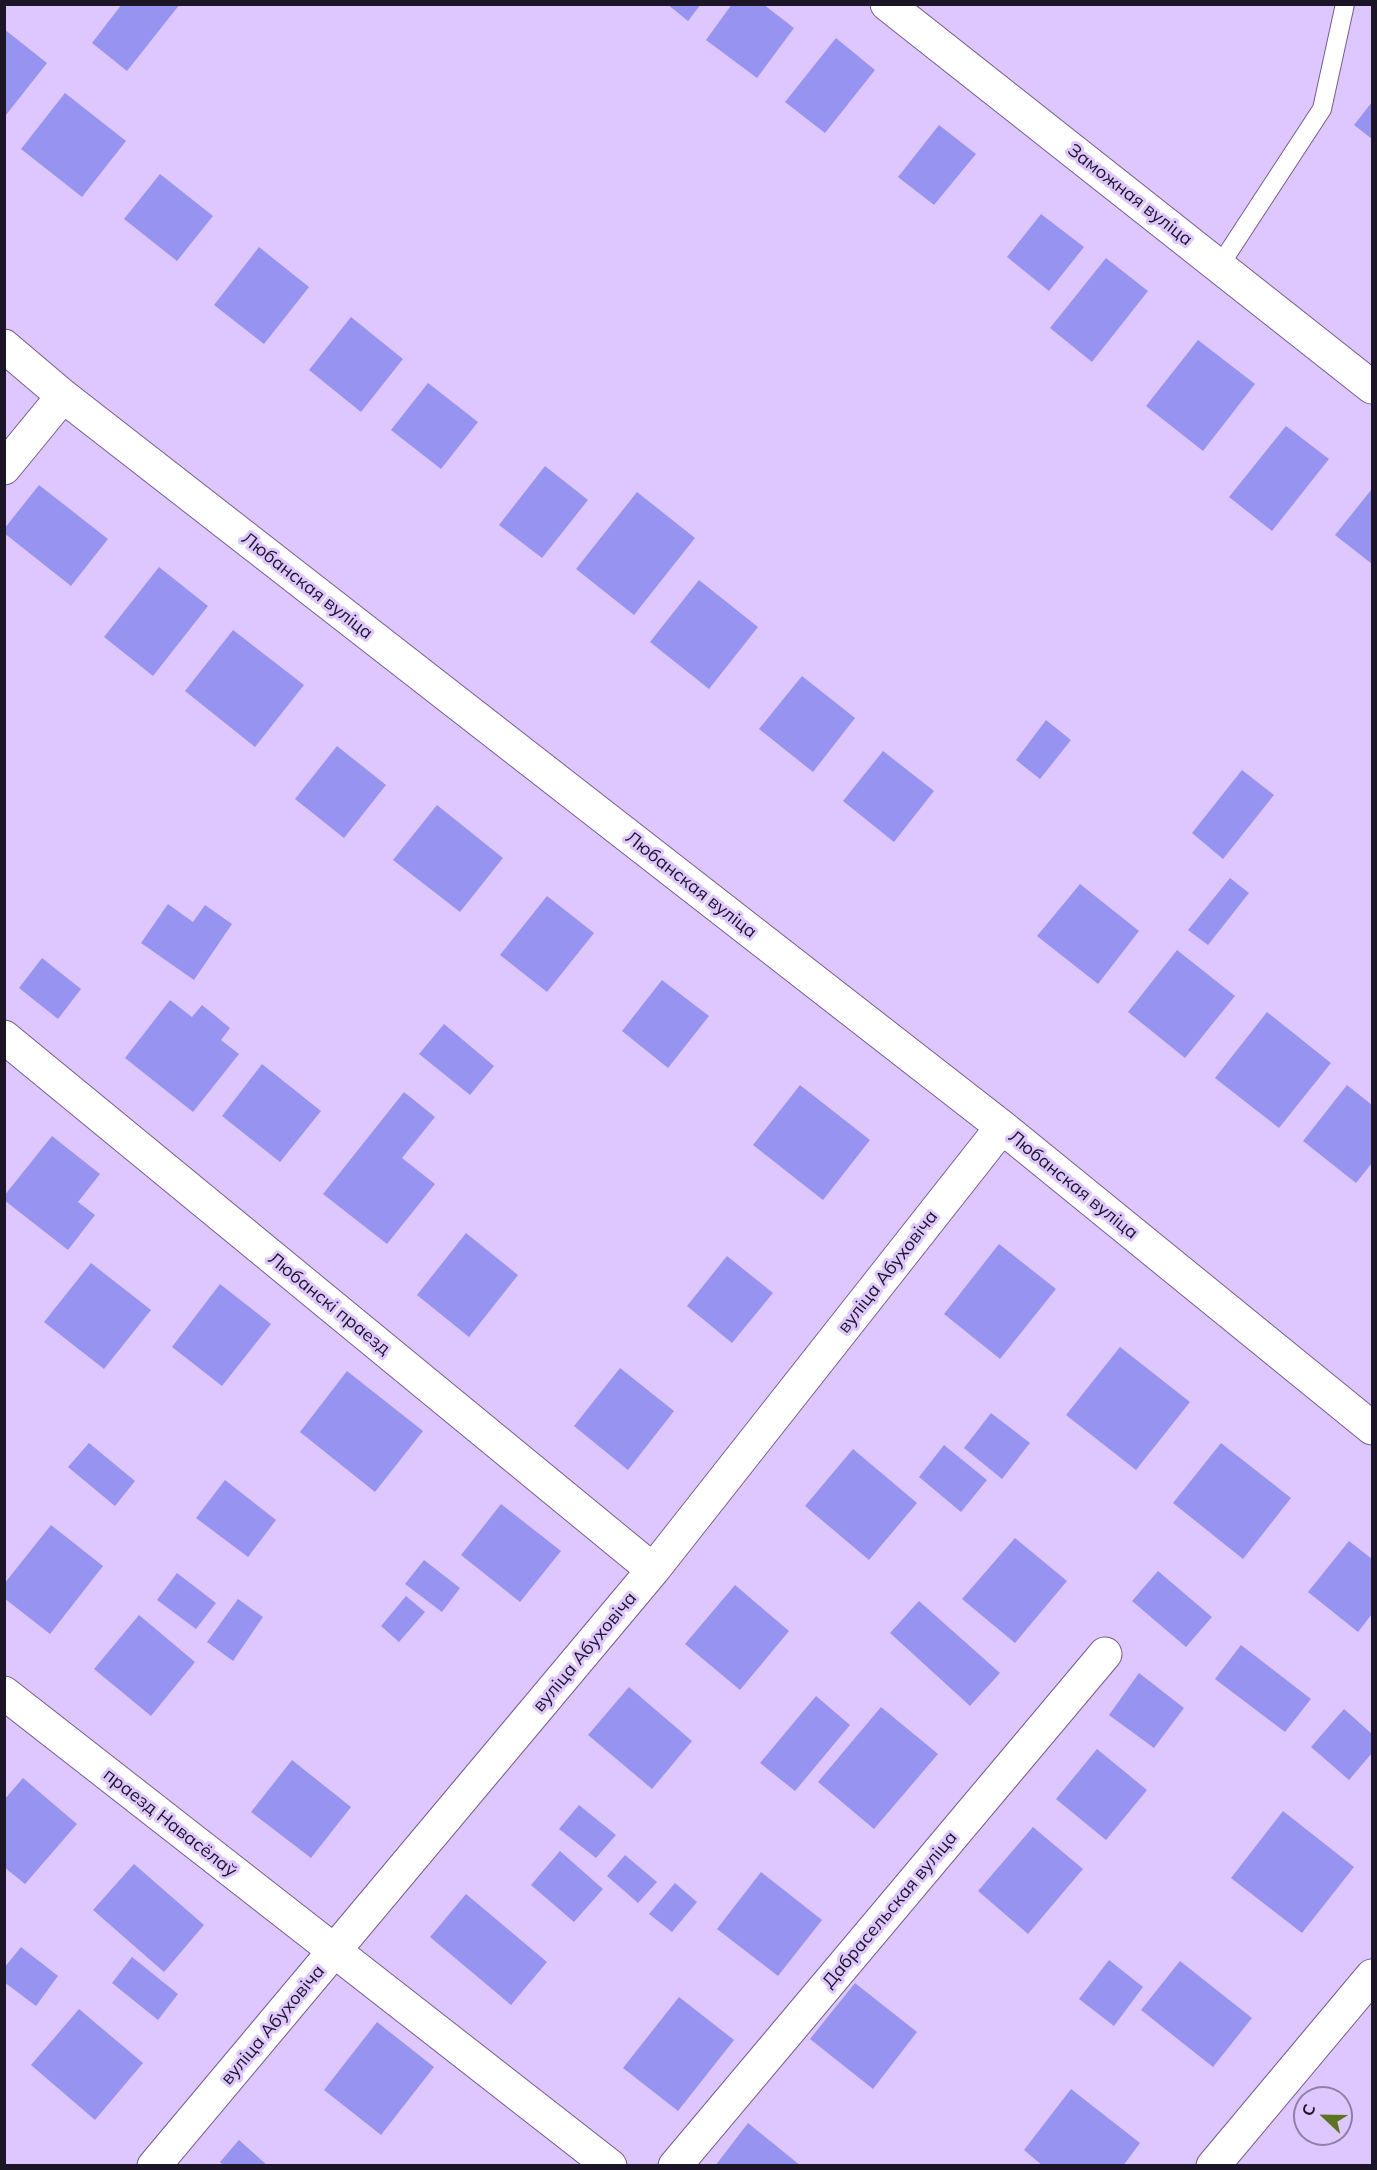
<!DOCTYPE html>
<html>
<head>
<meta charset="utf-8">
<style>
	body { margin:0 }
	#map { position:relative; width:1377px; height:2170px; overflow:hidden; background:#dec7fe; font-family:Mulish,sans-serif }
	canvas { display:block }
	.frame { position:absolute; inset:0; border:6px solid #1c1427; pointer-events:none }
	.north { position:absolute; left:1293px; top:2086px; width:60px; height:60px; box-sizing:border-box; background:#dec7fe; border:2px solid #907fa8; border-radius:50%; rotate:292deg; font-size:16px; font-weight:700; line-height:24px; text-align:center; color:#1c1427 }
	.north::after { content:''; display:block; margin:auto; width:21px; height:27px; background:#5c7324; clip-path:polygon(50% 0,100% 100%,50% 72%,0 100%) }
</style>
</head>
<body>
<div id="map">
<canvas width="1377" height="2170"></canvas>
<div class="frame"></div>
<div class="north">С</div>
</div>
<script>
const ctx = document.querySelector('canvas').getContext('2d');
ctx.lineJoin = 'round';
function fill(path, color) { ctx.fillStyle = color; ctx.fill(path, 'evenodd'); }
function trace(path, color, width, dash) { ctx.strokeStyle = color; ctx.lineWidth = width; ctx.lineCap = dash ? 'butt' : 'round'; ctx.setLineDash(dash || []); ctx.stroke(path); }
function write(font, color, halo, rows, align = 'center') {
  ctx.font = font + ' Mulish,sans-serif'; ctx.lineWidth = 6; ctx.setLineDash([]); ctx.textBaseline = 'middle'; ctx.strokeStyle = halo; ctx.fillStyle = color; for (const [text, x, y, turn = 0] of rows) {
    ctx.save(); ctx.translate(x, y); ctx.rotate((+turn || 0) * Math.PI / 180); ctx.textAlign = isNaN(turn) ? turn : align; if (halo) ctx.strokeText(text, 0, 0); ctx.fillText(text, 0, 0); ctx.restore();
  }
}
const building = new Path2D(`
	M 122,4 L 180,4 L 127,71 L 92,43 Z
	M 667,4 L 701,4 L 688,21 Z
	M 732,4 L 763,4 L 794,28 L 757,78 L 706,40 Z
	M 4,29 L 47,63 L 6,115 L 4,114 Z
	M 836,38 L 875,70 L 825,133 L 785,102 Z
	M 65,93 L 126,141 L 82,197 L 21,149 Z
	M 1372,102 L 1372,139 L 1354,125 Z
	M 939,125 L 976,154 L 934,205 L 898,177 Z
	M 160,174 L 213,216 L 177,261 L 124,219 Z
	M 1041,214 L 1084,247 L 1049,291 L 1007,257 Z
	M 259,247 L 309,287 L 264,344 L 214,305 Z
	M 1106,258 L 1148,291 L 1092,362 L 1050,328 Z
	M 351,317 L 403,359 L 361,412 L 309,370 Z
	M 1198,340 L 1255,384 L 1203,451 L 1146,406 Z
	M 428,383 L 478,422 L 441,469 L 391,430 Z
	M 1286,426 L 1329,459 L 1272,531 L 1229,497 Z
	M 545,466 L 588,500 L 542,558 L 499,525 Z
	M 39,485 L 108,539 L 71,586 L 4,533 L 4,529 Z
	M 1371,490 L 1372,491 L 1372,564 L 1335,535 Z
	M 637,492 L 695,538 L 634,615 L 576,569 Z
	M 159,567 L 208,606 L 153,676 L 104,637 Z
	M 699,580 L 758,627 L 709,689 L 650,642 Z
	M 233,630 L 304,685 L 255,747 L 185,691 Z
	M 802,676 L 855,718 L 813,772 L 759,729 Z
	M 1046,720 L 1071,740 L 1040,779 L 1016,760 Z
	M 337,746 L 386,785 L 344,838 L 295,799 Z
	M 883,751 L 934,791 L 894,842 L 843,801 Z
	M 1242,770 L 1274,795 L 1223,859 L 1192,833 Z
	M 437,805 L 503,858 L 460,912 L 393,860 Z
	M 1230,878 L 1249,893 L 1208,945 L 1188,930 Z
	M 1080,884 L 1139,931 L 1098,984 L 1037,936 Z
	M 547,896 L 594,933 L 547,992 L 500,955 Z
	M 168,904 L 193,922 L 205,905 L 232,924 L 194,980 L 141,943 Z
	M 1177,950 L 1235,996 L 1185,1058 L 1128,1012 Z
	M 42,958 L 81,989 L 58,1019 L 19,988 Z
	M 662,980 L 709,1016 L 668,1068 L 622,1031 Z
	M 170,1000 L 192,1017 L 202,1005 L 230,1028 L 221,1040 L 239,1054 L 193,1112 L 125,1058 Z
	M 1267,1012 L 1331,1063 L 1279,1128 L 1215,1078 Z
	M 444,1024 L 494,1066 L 470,1095 L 419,1054 Z
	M 262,1064 L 321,1111 L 280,1162 L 222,1116 Z
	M 800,1085 L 870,1140 L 823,1200 L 753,1145 Z
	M 1347,1085 L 1372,1105 L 1372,1163 L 1356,1183 L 1303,1141 Z
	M 404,1092 L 435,1117 L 402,1158 L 435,1184 L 387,1244 L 323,1194 Z
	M 52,1136 L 100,1174 L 78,1202 L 95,1215 L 68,1250 L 4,1200 L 4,1196 Z
	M 466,1233 L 518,1275 L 469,1337 L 417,1295 Z
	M 999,1244 L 1056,1289 L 1000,1359 L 944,1314 Z
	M 727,1256 L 773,1293 L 732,1343 L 687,1306 Z
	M 91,1263 L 151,1310 L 104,1369 L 44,1322 Z
	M 220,1284 L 271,1324 L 222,1386 L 172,1347 Z
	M 1120,1347 L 1190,1402 L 1136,1470 L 1066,1415 Z
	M 620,1368 L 674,1411 L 628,1470 L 574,1426 Z
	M 347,1371 L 423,1431 L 375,1492 L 300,1432 Z
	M 991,1413 L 1030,1443 L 1002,1479 L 964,1448 Z
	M 89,1443 L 135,1481 L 115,1506 L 68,1467 Z
	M 1221,1443 L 1291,1498 L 1243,1559 L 1173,1503 Z
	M 944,1445 L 987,1480 L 961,1512 L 919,1477 Z
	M 853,1449 L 917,1503 L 869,1560 L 805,1506 Z
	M 225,1480 L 276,1520 L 248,1557 L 196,1518 Z
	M 501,1504 L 561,1551 L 520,1602 L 461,1555 Z
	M 51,1525 L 103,1566 L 50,1634 L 4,1598 L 4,1584 Z
	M 1015,1538 L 1067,1581 L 1015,1643 L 962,1599 Z
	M 1349,1541 L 1372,1559 L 1372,1614 L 1358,1632 L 1308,1592 Z
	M 424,1560 L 460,1588 L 442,1612 L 405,1584 Z
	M 1158,1571 L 1212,1617 L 1186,1647 L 1132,1601 Z
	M 177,1573 L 216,1603 L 196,1629 L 157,1600 Z
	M 735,1585 L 789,1631 L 740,1690 L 685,1644 Z
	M 406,1596 L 425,1612 L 399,1642 L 381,1626 Z
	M 238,1599 L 263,1617 L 233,1661 L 207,1642 Z
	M 919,1601 L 1000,1673 L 970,1706 L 890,1633 Z
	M 139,1615 L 195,1662 L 151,1716 L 94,1669 Z
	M 1241,1645 L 1311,1699 L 1285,1732 L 1215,1679 Z
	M 1139,1673 L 1184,1708 L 1154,1748 L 1109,1715 Z
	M 629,1687 L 692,1741 L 652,1789 L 588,1735 Z
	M 816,1696 L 850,1725 L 795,1791 L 760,1763 Z
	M 881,1707 L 938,1754 L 874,1829 L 818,1782 Z
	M 1344,1709 L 1372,1734 L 1372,1753 L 1349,1780 L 1311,1747 Z
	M 1097,1749 L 1147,1790 L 1106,1840 L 1056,1799 Z
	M 292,1760 L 351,1807 L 311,1858 L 251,1812 Z
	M 23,1778 L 77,1824 L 25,1884 L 4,1867 L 4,1800 Z
	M 579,1805 L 616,1835 L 596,1858 L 559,1829 Z
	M 1283,1811 L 1354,1867 L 1302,1933 L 1231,1878 Z
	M 1033,1827 L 1083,1869 L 1028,1934 L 978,1891 Z
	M 560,1851 L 603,1889 L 574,1922 L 531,1885 Z
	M 625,1855 L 657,1882 L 638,1903 L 607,1876 Z
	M 134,1864 L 204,1925 L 164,1972 L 93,1910 Z
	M 761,1872 L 822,1920 L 778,1976 L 717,1929 Z
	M 675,1883 L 697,1902 L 672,1932 L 649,1914 Z
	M 466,1894 L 547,1962 L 511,2005 L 430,1937 Z
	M 21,1947 L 58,1976 L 36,2006 L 4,1982 L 4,1968 Z
	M 132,1957 L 178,1994 L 158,2020 L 112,1983 Z
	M 1109,1960 L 1143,1987 L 1114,2026 L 1079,1999 Z
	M 1180,1961 L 1252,2018 L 1213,2067 L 1141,2010 Z
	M 855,1983 L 917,2032 L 873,2089 L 810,2039 Z
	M 679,1997 L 734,2040 L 678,2111 L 623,2068 Z
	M 79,2009 L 143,2063 L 95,2120 L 31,2065 Z
	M 377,2022 L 434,2067 L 381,2135 L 324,2090 Z
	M 1071,2089 L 1140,2143 L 1123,2166 L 1043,2166 L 1024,2150 Z
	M 748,2123 L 801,2166 L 715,2166 Z
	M 239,2140 L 268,2166 L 224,2166 L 220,2162 Z`);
const lane = new Path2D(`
	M 1220,265 L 1322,109 L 1345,4`);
const street = new Path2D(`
	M 887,4 L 1372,387
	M 4,346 L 63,396 L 1002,1127 L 1372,1428
	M 4,468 L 63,396
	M 4,1037 L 653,1570
	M 4,1693 L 610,2166
	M 154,2166 L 653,1570 L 1002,1127
	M 675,2166 L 1105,1654
	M 1213,2166 L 1372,1976`);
const streetNames = [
	["Заможная вуліца",1130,195,38],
	["Любанская вуліца",307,586,38],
	["Любанская вуліца",691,885,38],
	["Любанская вуліца",1073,1185,39],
	["вуліца Абуховіча",888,1272,-52],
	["Любанскі праезд",329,1304,39],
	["вуліца Абуховіча",585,1652,-50],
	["праезд Навасёлаў",170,1823,38],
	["Дабрасельская вуліца",890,1910,-50],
	["вуліца Абуховіча",273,2025,-50]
];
fill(building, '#9794f1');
trace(lane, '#745e8f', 20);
trace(street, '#745e8f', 35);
trace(lane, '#fff', 18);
trace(street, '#fff', 33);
write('18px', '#1c1427', '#dec7fe', streetNames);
</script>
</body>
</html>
